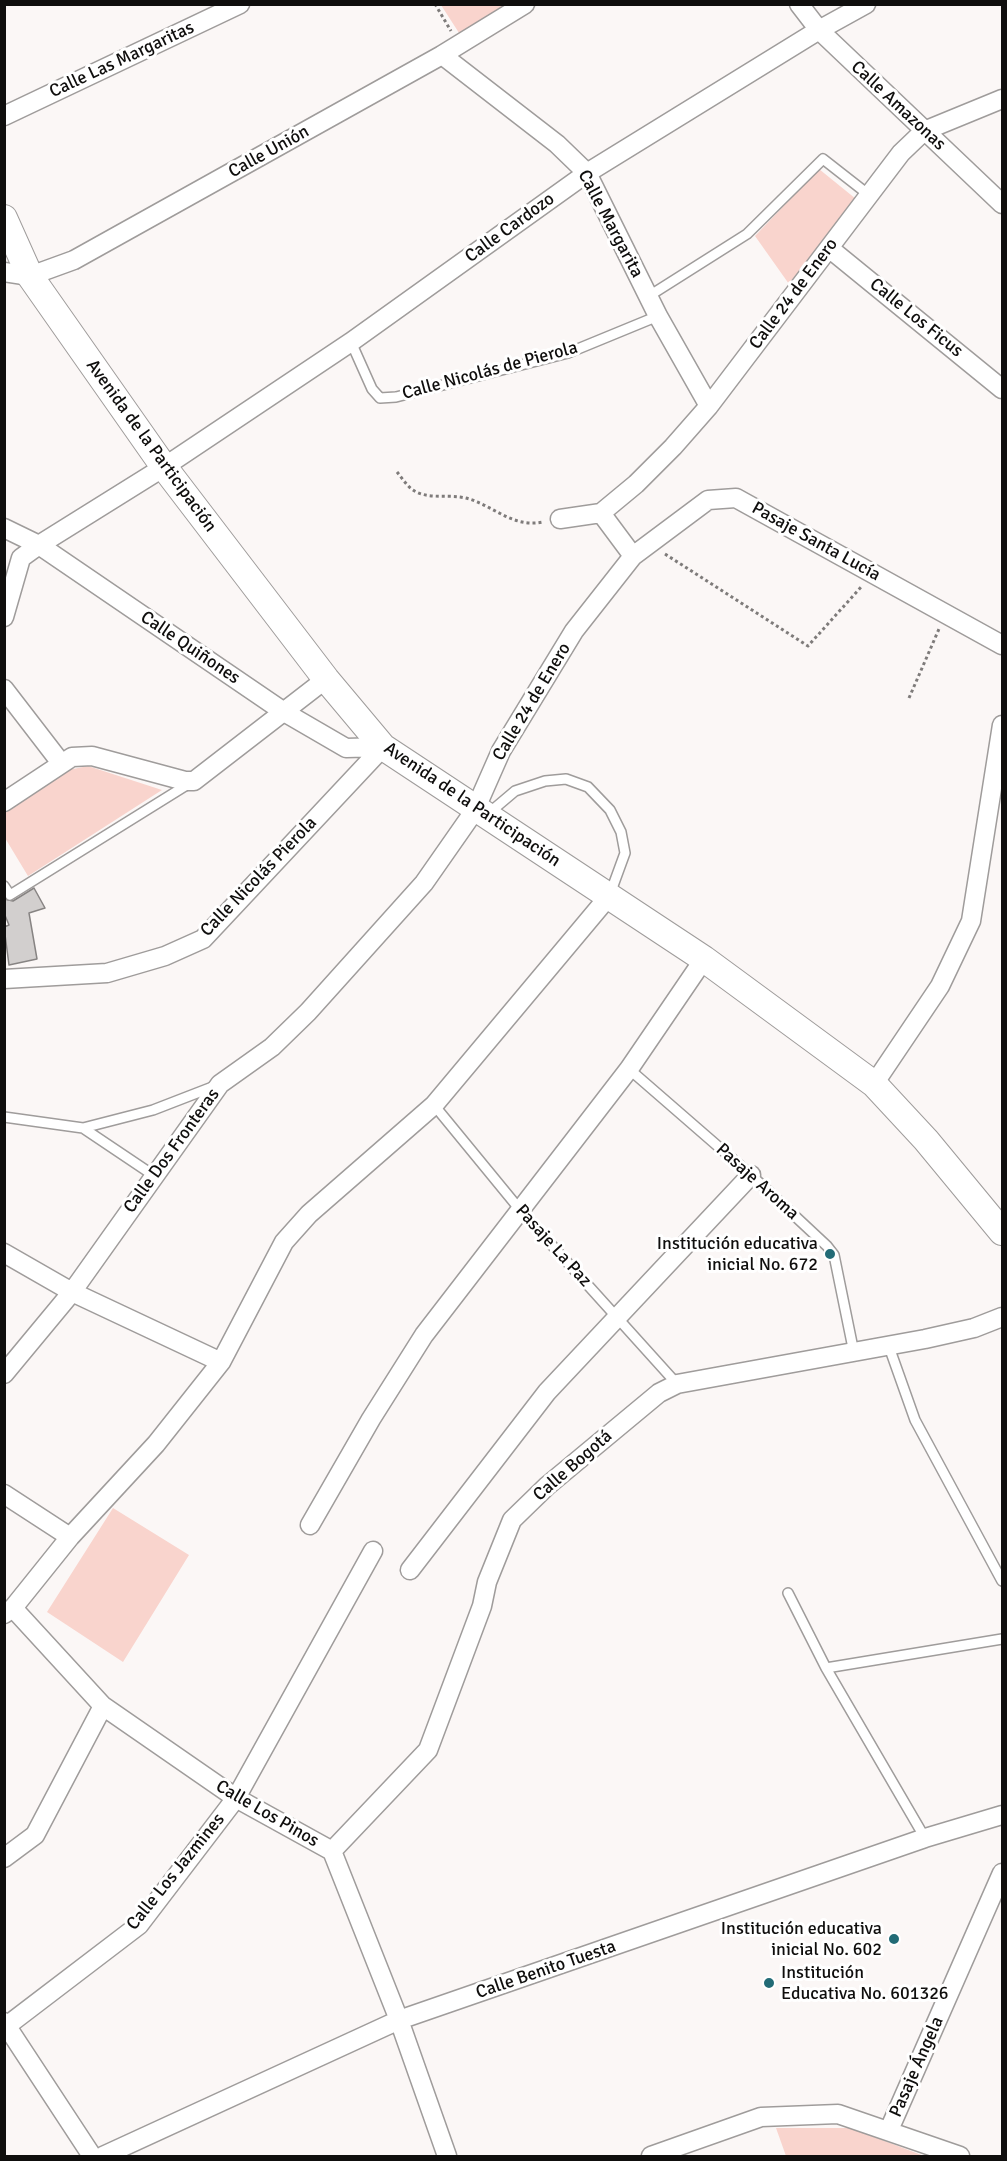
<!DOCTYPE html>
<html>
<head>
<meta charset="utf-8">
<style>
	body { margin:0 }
	#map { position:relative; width:1007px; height:2161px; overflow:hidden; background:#fbf7f6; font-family:Signika,sans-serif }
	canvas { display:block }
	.frame { position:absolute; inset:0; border:6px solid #0f0e0d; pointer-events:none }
</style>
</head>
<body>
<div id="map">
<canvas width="1007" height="2161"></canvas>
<div class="frame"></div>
</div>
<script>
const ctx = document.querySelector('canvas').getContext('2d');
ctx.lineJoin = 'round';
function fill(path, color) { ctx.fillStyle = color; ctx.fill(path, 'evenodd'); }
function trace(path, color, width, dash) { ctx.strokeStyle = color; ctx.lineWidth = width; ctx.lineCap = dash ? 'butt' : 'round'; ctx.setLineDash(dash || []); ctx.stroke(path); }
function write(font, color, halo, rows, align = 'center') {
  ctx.font = font + ' Signika,sans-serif'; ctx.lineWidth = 6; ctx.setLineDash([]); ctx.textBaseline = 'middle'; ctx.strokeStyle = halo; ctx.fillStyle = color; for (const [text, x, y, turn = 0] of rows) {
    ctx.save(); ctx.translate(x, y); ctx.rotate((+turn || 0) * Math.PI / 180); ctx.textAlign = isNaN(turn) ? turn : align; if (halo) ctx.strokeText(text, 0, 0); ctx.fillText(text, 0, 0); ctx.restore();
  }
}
const green = new Path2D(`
	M 441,5 L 512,5 L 461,36 Z
	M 819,169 L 856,199 L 789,284 L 755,236 Z
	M 88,766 L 162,790 L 28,876 L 5,838 L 5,813 L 68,770 Z
	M 113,1508 L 189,1555 L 123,1662 L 47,1612 Z
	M 776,2128 L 851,2128 L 924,2156 L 786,2156 Z`);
const building = new Path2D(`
	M 34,888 L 45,908 L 29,913 L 37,959 L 9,965 L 4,927 L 9,925 L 4,913 L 4,899 L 13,901 Z`);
const path = new Path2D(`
	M 435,4 L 451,31
	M 397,472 C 402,478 407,486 413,490 C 426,499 445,495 460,497 C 490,501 510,529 543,522
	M 665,554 L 808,646 L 862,586
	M 909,698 L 939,629`);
const service = new Path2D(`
	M 649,296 L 747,234 L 823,159 L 869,195
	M 351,342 L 372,389 L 380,398 L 396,397 L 568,353 L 658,316
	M 489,813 L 515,791 L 545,781 L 566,779 L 588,787 L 610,810 L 621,832 L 625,853 L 610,894
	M 4,886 L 10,895 L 190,783
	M 629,1069 L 751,1175 L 827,1246 L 834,1255 L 854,1353
	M 434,1105 L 521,1211 L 677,1384
	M 4,1117 L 83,1128 L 153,1110 L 215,1086
	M 83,1128 L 153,1175
	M 888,1344 L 915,1420 L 1002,1581
	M 788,1593 L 826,1668 L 925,1838
	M 826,1668 L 1002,1639`);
const minor = new Path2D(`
	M 799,4 L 819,30 L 1002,204
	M 442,55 L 557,144 L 587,173 L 658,316 L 709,406
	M 4,116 L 240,4
	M 829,248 L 1002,389
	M 4,272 L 30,276 L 74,260 L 442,55 L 525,4
	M 560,519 L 601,513 L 636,484 L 673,447 L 709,406 L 901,153 L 924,131 L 1002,99
	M 4,528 L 39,545 L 284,712 L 346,748 L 383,747
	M 633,556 L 708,500 L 736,498 L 1002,645
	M 4,617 L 21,558 L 39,545 L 164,467 L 351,342 L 587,173 L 819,30 L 866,4
	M 4,689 L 61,763
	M 4,802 L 72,757 L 92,756 L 185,781 L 194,781 L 326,679
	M 4,979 L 107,973 L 165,956 L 203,939 L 383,747
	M 874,1084 L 940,986 L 971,921 L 1002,725
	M 4,1253 L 72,1292 L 221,1362
	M 4,1374 L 72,1292 L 220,1084 L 272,1047 L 308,1012 L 424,883 L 475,810 L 501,751 L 574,631 L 633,556 L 601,513
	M 4,1494 L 70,1537
	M 310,1525 L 371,1419 L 424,1335 L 629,1069 L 704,959
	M 410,1570 L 547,1392 L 751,1175
	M 13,1608 L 103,1706 L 236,1798 L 332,1851 L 399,2020 L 447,2156
	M 4,1614 L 13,1608 L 70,1537 L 156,1444 L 221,1362 L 284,1242 L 309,1214 L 434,1105 L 609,896
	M 332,1851 L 428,1750 L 482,1606 L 487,1582 L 512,1520 L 547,1486 L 659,1393 L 677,1384 L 925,1339 L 974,1328 L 1002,1317
	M 4,1858 L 35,1835 L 103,1706
	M 4,2022 L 92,2156
	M 4,2028 L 139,1925 L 236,1798 L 373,1551
	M 889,2130 L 1002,1873
	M 103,2156 L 399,2020 L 925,1838 L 1002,1815
	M 651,2156 L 761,2117 L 838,2114 L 960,2156`);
const secondary = new Path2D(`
	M 4,218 L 30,276 L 164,467 L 326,679 L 383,747 L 704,959 L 874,1084 L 926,1140 L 1002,1232`);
const markers = [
	[830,1254,6,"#226b76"],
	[894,1939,6,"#226b76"],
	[769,1983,6,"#226b76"]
];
const streetNames = [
	["Calle Las Margaritas",122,60,-25],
	["Calle Amazonas",898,106,43],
	["Calle Unión",269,152,-29],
	["Calle Margarita",610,224,62],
	["Calle Cardozo",510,228,-36],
	["Calle 24 de Enero",794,294,-53],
	["Calle Los Ficus",916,318,39],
	["Calle Nicolás de Pierola",490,371,-15],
	["Avenida de la Participación",151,446,54],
	["Pasaje Santa Lucía",816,542,29],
	["Calle Quiñones",190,648,34],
	["Calle 24 de Enero",532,702,-59],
	["Avenida de la Participación",472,805,34],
	["Calle Nicolás Pierola",259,877,-46],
	["Calle Dos Fronteras",172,1151,-54],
	["Pasaje Aroma",757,1182,42],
	["Pasaje La Paz",553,1246,48],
	["Calle Bogotá",573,1466,-41],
	["Calle Los Pinos",267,1814,30],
	["Calle Los Jazmines",176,1872,-51],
	["Calle Benito Tuesta",546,1970,-19],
	["Pasaje Ángela",917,2067,-66]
];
const poiNames = [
	["Institución educativa",818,1244],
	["inicial No. 672",818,1265],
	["Institución educativa",882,1929],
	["inicial No. 602",882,1950],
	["Institución",781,1973,"left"],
	["Educativa No. 601326",781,1994,"left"]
];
fill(green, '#f9d4cd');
fill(building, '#d2cfce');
trace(building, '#878483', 1.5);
trace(service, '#9f9c9b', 12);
trace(minor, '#9f9c9b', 21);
trace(secondary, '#9f9c9b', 28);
trace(path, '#7e7b7a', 3, [3, 3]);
trace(service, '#fff', 9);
trace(minor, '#fff', 18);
trace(secondary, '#fff', 26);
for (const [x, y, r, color] of markers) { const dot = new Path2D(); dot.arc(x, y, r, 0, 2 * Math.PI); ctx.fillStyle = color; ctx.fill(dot); trace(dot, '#fff', 2); }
write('18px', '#0f0e0d', '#fff', streetNames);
write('18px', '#0f0e0d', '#fff', poiNames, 'right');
</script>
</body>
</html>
